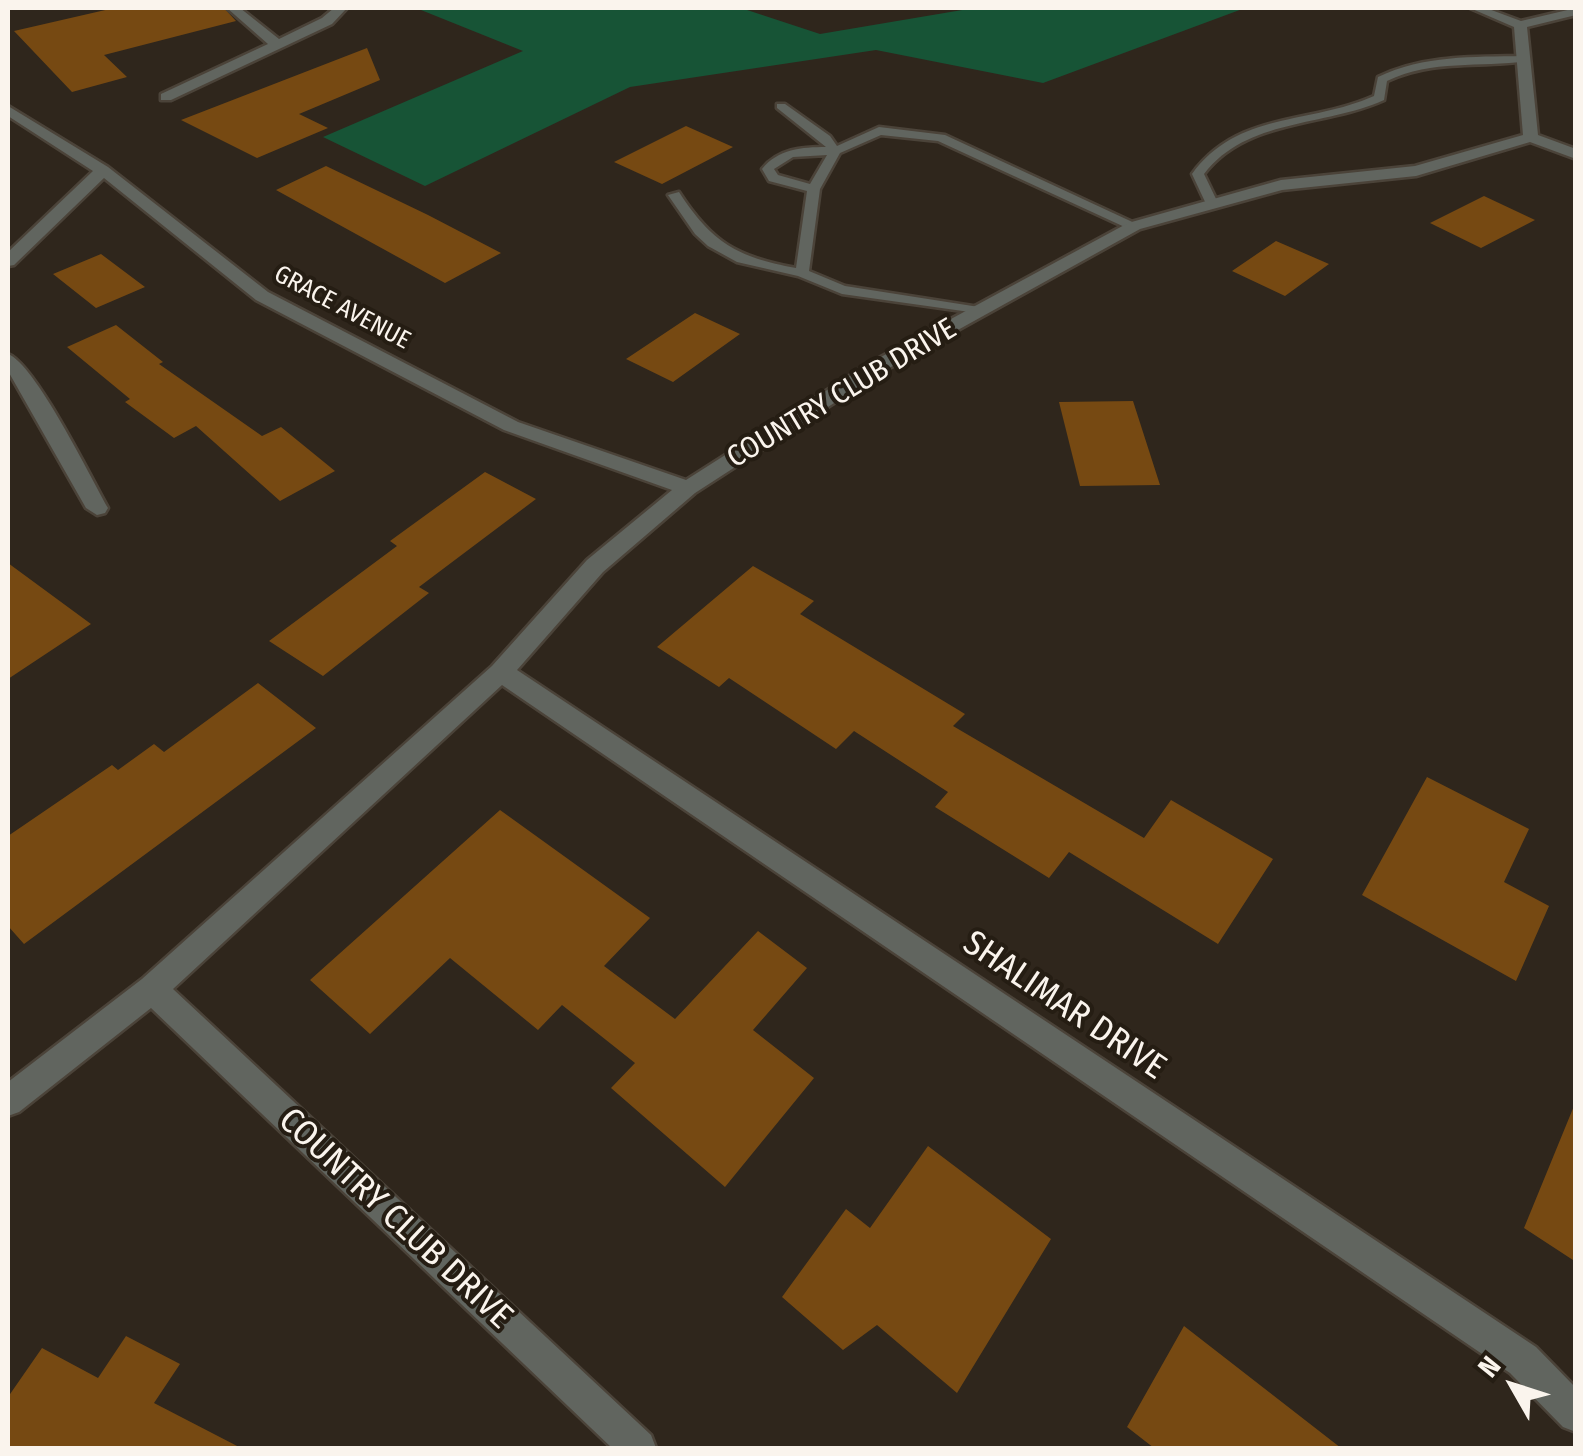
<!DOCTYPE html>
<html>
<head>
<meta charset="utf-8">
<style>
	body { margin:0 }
	#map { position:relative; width:1583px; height:1456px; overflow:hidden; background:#2f261c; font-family:"Fira Sans Condensed",sans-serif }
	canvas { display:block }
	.frame { position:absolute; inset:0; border:10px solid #faf4ed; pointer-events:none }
	.north { position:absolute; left:1463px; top:1336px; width:100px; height:100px; -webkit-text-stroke:8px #251d13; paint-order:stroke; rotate:309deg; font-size:28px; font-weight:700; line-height:40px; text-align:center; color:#faf4ed }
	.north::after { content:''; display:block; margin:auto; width:35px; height:45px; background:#faf4ed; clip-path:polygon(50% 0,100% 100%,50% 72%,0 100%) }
</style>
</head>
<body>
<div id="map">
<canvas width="1583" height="1456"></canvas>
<div class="frame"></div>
<div class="north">N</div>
</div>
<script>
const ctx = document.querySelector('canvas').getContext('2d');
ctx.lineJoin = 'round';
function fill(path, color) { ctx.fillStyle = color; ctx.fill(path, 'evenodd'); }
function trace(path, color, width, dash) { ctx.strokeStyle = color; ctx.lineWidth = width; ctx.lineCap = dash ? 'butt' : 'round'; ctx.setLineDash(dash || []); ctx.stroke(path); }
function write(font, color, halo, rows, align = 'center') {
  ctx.font = font + ' "Fira Sans Condensed",sans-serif'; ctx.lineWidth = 8; ctx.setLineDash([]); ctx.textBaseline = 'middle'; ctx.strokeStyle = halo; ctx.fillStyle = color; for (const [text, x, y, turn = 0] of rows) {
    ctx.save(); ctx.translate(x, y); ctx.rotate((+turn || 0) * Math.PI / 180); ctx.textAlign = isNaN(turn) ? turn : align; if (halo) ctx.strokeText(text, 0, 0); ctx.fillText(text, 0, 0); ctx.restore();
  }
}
const green = new Path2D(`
	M 416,8 L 741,8 L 820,34 L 974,8 L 1245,8 L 1043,83 L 876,50 L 630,87 L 425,186 L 323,137 L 523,51 Z`);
const building = new Path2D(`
	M 114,8 L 224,8 L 236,21 L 104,55 L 127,77 L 72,92 L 14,31 Z
	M 367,48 L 380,80 L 299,114 L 328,128 L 257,158 L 181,120 Z
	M 686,126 L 733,147 L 662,184 L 614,162 Z
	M 326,166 L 428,215 L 501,253 L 445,283 L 276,190 Z
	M 1484,196 L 1535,220 L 1481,248 L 1430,223 Z
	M 1276,241 L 1329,264 L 1285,296 L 1232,271 Z
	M 101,254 L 145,287 L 96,308 L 53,274 Z
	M 695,313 L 740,334 L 673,382 L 626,359 Z
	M 116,325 L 163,362 L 159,364 L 262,436 L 281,427 L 335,471 L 280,501 L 196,426 L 174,438 L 125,402 L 130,399 L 67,347 Z
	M 1133,401 L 1160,485 L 1080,486 L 1059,402 Z
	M 485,472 L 536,499 L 419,587 L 429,593 L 323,676 L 269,641 L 397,546 L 390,541 Z
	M 8,563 L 91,624 L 8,679 Z
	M 753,566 L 814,601 L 800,614 L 965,714 L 953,726 L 1144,838 L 1171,800 L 1273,859 L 1218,944 L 1069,852 L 1049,878 L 935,807 L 948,792 L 854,731 L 836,749 L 729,678 L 719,687 L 657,647 Z
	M 258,683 L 316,728 L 24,944 L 8,926 L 8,836 L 112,765 L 118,770 L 154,744 L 164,752 Z
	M 1427,777 L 1529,829 L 1504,882 L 1549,906 L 1516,981 L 1362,895 Z
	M 500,810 L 650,918 L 604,966 L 675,1019 L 758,931 L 807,968 L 753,1030 L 814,1078 L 725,1187 L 611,1088 L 635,1063 L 562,1005 L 538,1030 L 450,958 L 370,1034 L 310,980 Z
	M 1574,1106 L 1576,1106 L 1576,1262 L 1524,1228 Z
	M 928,1146 L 1051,1239 L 957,1393 L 877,1325 L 843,1350 L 782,1297 L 846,1209 L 870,1228 Z
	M 1184,1326 L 1341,1448 L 1154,1448 L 1127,1427 Z
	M 126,1336 L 180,1364 L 154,1403 L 241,1448 L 8,1448 L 8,1397 L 42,1348 L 98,1378 Z`);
const service = new Path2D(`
	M 1523,56 L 1528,59 L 1527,61 C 1479,68 1433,59 1387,81 L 1384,100 C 1324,127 1247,118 1204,174 L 1218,203 L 1217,206 L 1207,206 L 1192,174 C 1238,111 1309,125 1374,96 L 1378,77 C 1424,55 1473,57 1523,56 Z
	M 777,104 L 785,104 L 830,136 L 837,146 L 879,127 L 945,135 L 1141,226 L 1129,229 L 938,141 L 881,135 L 840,153 L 820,189 L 809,271 L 845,286 L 979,307 L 986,311 L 984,314 L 842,294 L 798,276 L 737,262 L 708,246 L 695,234 L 668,195 L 679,192 C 712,243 737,257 796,268 L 807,191 L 769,181 L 762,169 C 778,149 802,147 826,147 L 777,108 ZM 827,155 L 810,184 L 778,175 L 774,169 L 793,157 Z`);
const minor = new Path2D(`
	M 227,8 L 240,8 L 279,39 L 322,18 L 334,8 L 347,8 L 332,24 L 171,100 L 161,100 L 161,94 L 268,44 Z
	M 1470,8 L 1486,8 L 1521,21 L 1576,8 L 1576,15 L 1527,27 L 1538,135 L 1576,149 L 1576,159 L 1530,142 L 1416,176 L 1282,190 L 1140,229 L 882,372 L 695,493 L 603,572 L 517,670 L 1536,1347 L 1576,1388 L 1576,1432 L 1563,1427 L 1510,1373 L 502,685 L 173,989 L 651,1435 L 656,1448 L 612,1448 L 151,1008 L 19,1112 L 8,1116 L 8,1082 L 142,979 L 492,666 L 587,560 L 672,490 L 504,430 L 256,300 L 104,178 L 14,265 L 8,266 L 8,252 L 93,171 L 8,116 L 8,106 L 108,167 L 268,292 L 518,422 L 686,480 L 868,364 L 1128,223 L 1281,180 L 1415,166 L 1523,135 L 1514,27 Z
	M 8,354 C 35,364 91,478 108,508 L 105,513 L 97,515 L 86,508 L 8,371 Z`);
const farStreetnames = [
	["GRACE AVENUE",342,308,28]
];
const streetNames = [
	["COUNTRY CLUB DRIVE",842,394,-31]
];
const nearStreetnames = [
	["SHALIMAR DRIVE",1064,1006,34],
	["COUNTRY CLUB DRIVE",395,1219,43]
];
fill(green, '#175436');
fill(building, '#764912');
trace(service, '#4b4339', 5);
trace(minor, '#4b4339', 5);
fill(service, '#61655f');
fill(minor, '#61655f');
write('25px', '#faf4ed', '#251d13', farStreetnames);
write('30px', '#faf4ed', '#251d13', streetNames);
write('35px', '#faf4ed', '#251d13', nearStreetnames);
</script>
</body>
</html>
